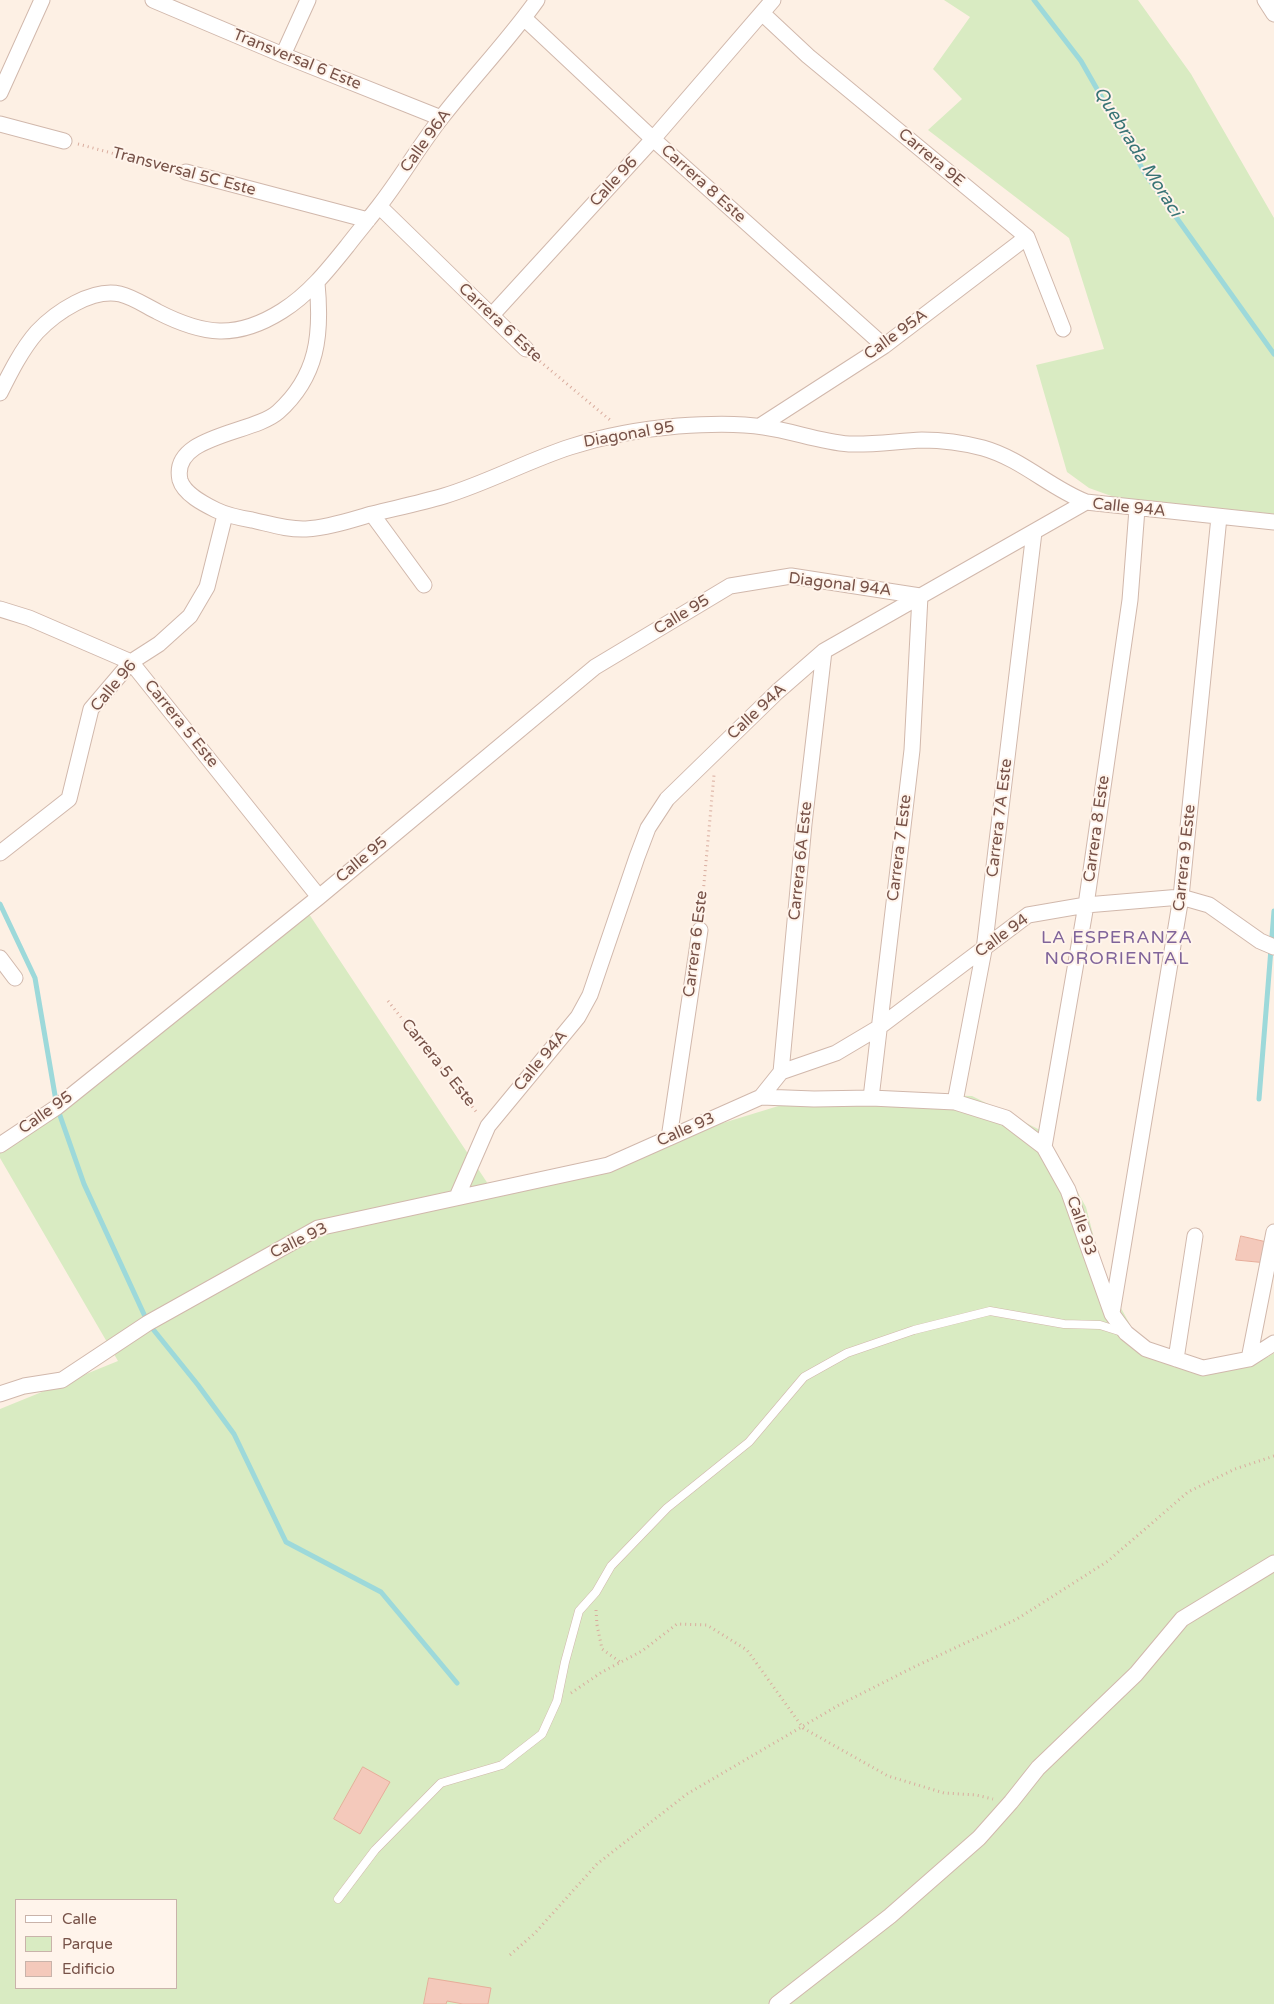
<!DOCTYPE html>
<html>
<head>
<meta charset="utf-8">
<style>
	body { margin:0 }
	#map { position:relative; width:1274px; height:2004px; overflow:hidden; background:#fdf0e4; font-family:"Varela Round",sans-serif }
	canvas { display:block }
	.legend { position:absolute; left:15px; top:1899px; width:162px; height:90px; box-sizing:border-box; background:#fff4eb; border:1px solid #c9b3aa; margin:0; padding:6px 9px; list-style:none; font-size:15px; color:#775248 }
	.legend li { display:flex; align-items:center; gap:10px; height:25px }
	.legend b { width:25px; border:1px solid #c9b3aa }
</style>
</head>
<body>
<div id="map">
<canvas width="1274" height="2004"></canvas>
<ul class="legend">
<li><b style="height:6px;background:#fff"></b>Calle</li>
<li><b style="height:14px;background:#d9ebc2"></b>Parque</li>
<li><b style="height:14px;background:#f4c9bb"></b>Edificio</li>
</ul>
</div>
<script>
const ctx = document.querySelector('canvas').getContext('2d');
ctx.lineJoin = 'round';
function fill(path, color) { ctx.fillStyle = color; ctx.fill(path, 'evenodd'); }
function trace(path, color, width, dash) { ctx.strokeStyle = color; ctx.lineWidth = width; ctx.lineCap = dash ? 'butt' : 'round'; ctx.setLineDash(dash || []); ctx.stroke(path); }
function write(font, color, halo, rows, align = 'center') {
  ctx.font = font + ' "Varela Round",sans-serif'; ctx.lineWidth = 4; ctx.setLineDash([]); ctx.textBaseline = 'middle'; ctx.strokeStyle = halo; ctx.fillStyle = color; for (const [text, x, y, turn = 0] of rows) {
    ctx.save(); ctx.translate(x, y); ctx.rotate((+turn || 0) * Math.PI / 180); ctx.textAlign = isNaN(turn) ? turn : align; if (halo) ctx.strokeText(text, 0, 0); ctx.fillText(text, 0, 0); ctx.restore();
  }
}
const green = new Path2D(`
	M 944,0 L 1138,0 L 1191,74 L 1274,218 L 1274,514 L 1114,497 L 1089,488 L 1067,472 L 1036,365 L 1104,349 L 1069,238 L 928,130 L 962,99 L 933,69 L 970,17 Z
	M 309,914 L 494,1193 L 785,1104 L 894,1094 L 972,1096 L 1044,1132 L 1086,1207 L 1104,1277 L 1139,1341 L 1200,1369 L 1268,1357 L 1274,1353 L 1274,2004 L 0,2004 L 0,1409 L 118,1361 L 0,1158 L 0,1142 ZM 16,1900 L 176,1900 L 176,1988 L 16,1988 Z`);
const stream = new Path2D(`
	M 1034,0 L 1081,61 L 1146,175 L 1274,354
	M 0,904 L 35,978 L 57,1107 L 84,1184 L 148,1323 L 198,1385 L 234,1434 L 286,1542 L 381,1592 L 457,1683
	M 1259,1099 L 1274,911`);
const building = new Path2D(`
	M 1241,1236 L 1271,1243 L 1267,1263 L 1236,1260 Z
	M 363,1767 L 390,1782 L 360,1834 L 334,1819 Z
	M 429,1978 L 491,1988 L 488,2004 L 463,2004 L 447,2001 L 446,2004 L 424,2004 Z`);
const path = new Path2D(`
	M 78,144 L 171,169
	M 536,358 L 610,420
	M 701,916 L 714,775
	M 388,1001 L 478,1114
	M 596,1610 L 597,1625 L 602,1649 L 620,1662
	M 571,1693 L 602,1672 L 642,1651 L 677,1624 L 707,1625 L 747,1650 L 803,1728 L 888,1776 L 944,1793 L 976,1795 L 993,1799
	M 510,1955 L 535,1933 L 597,1864 L 687,1794 L 839,1705 L 914,1667 L 1017,1619 L 1108,1561 L 1188,1492 L 1235,1469 L 1274,1456`);
const lane = new Path2D(`
	M 338,1899 L 375,1850 L 441,1783 L 502,1765 L 542,1734 L 557,1701 L 565,1662 L 579,1611 L 596,1592 L 611,1566 L 667,1508 L 749,1442 L 804,1377 L 847,1353 L 914,1330 L 990,1311 L 1064,1324 L 1100,1325 L 1122,1332`);
const street = new Path2D(`
	M 153,0 L 283,55 L 441,118
	M 1265,0 L 1274,14
	M 762,13 L 808,56 L 1027,237 L 1063,329
	M 524,18 L 653,139 L 884,346
	M 283,55 L 308,0
	M 0,93 L 42,0
	M 0,124 L 64,141
	M 186,172 L 368,220
	M 379,206 L 526,349
	M 317,283 C 322,334 318,376 278,412 C 253,434 170,435 180,480 C 184,494 204,504 216,510 C 228,516 240,518 252,520 C 270,524 288,530 306,529 C 328,528 351,520 372,514 C 396,508 420,503 444,496 C 487,483 527,461 570,447 C 604,436 643,429 678,426 C 704,424 739,423 764,427 C 793,431 820,442 849,444 C 873,445 898,441 922,440 C 942,440 964,443 983,448 C 1022,459 1050,488 1086,502 L 1274,522
	M 492,315 L 653,139 L 773,0
	M 0,393 C 10,373 22,349 37,332 C 56,312 92,288 120,294 C 133,297 146,306 158,312 C 203,335 236,340 282,311 C 309,294 328,270 348,245 C 358,232 369,219 379,206 C 401,178 419,146 442,117 C 473,77 508,41 537,0
	M 760,426 L 884,346 L 1027,237
	M 372,514 L 424,585
	M 0,609 L 29,618 L 131,662 L 319,897
	M 0,853 L 69,799 L 91,709 L 131,662 L 159,644 L 190,616 L 207,587 L 225,515
	M 0,958 L 15,978
	M 781,1072 L 804,824 L 824,651
	M 761,1097 L 781,1072 L 836,1053 L 878,1028 L 1028,915 L 1086,905 L 1181,897 L 1209,905 L 1260,941 L 1274,947
	M 955,1102 L 984,950 L 1034,532
	M 669,1138 L 700,930
	M 0,1145 L 57,1107 L 319,897 L 595,667 L 730,586 L 791,576 L 920,596 L 912,750 L 871,1098
	M 1044,1147 L 1086,905 L 1130,600 L 1137,509
	M 457,1197 L 488,1126 L 578,1017 L 590,995 L 637,857 L 648,828 L 667,799 L 777,692 L 824,651 L 1086,502
	M 1112,1313 L 1181,897 L 1219,517
	M 1176,1359 L 1195,1236
	M 1249,1359 L 1274,1232
	M 0,1394 L 24,1386 L 62,1380 L 148,1323 L 318,1228 L 608,1165 L 761,1097 L 814,1099 L 871,1098 L 955,1102 L 1006,1118 L 1044,1147 L 1068,1190 L 1112,1314 L 1126,1333 L 1146,1349 L 1203,1368 L 1249,1359 L 1274,1343
	M 777,2004 L 890,1916 L 979,1838 L 1011,1802 L 1038,1768 L 1136,1674 L 1182,1619 L 1274,1563`);
const streetNames = [
	["Transversal 6 Este",297,60,22],
	["Calle 96A",426,141,-54],
	["Carrera 9E",931,158,40],
	["Transversal 5C Este",184,172,15],
	["Calle 96",614,182,-47],
	["Carrera 8 Este",703,184,42],
	["Carrera 6 Este",500,323,43],
	["Calle 95A",896,335,-36],
	["Diagonal 95",629,435,-10],
	["Calle 94A",1129,508,6],
	["Diagonal 94A",840,585,7],
	["Calle 95",682,615,-31],
	["Calle 96",114,686,-50],
	["Calle 94A",757,712,-43],
	["Carrera 5 Este",181,724,51],
	["Carrera 7A Este",1000,818,-83],
	["Carrera 8 Este",1097,829,-82],
	["Carrera 7 Este",900,848,-83],
	["Carrera 9 Este",1185,858,-84],
	["Calle 95",362,860,-40],
	["Carrera 6A Este",801,861,-84],
	["Calle 94",1002,936,-36],
	["Carrera 6 Este",696,944,-83],
	["Calle 94A",541,1061,-50],
	["Carrera 5 Este",438,1063,51],
	["Calle 95",46,1113,-35],
	["Calle 93",686,1130,-24],
	["Calle 93",1081,1226,71],
	["Calle 93",299,1241,-26]
];
const waterNames = [
	["Quebrada Moraci",1137,152,58]
];
const neighbourhoodNames = [
	["LA ESPERANZA",1117,938],
	["NORORIENTAL",1117,959]
];
fill(green, '#d9ebc2');
trace(stream, '#9dd9da', 5);
fill(building, '#f4c9bb');
trace(building, '#e7ad9a', 1);
trace(lane, '#d1b8ac', 9);
trace(street, '#d1b8ac', 17);
trace(path, '#d9ac9e', 3, [1, 4]);
trace(lane, '#fff', 8);
trace(street, '#fff', 15);
write('16px', '#775248', '#fff4eb', streetNames);
write('italic 18px', '#397476', '#fff4eb', waterNames);
ctx.letterSpacing = '1px';
write('18px', '#80649a', '#fff4eb', neighbourhoodNames);
ctx.letterSpacing = '0px';
</script>
</body>
</html>
